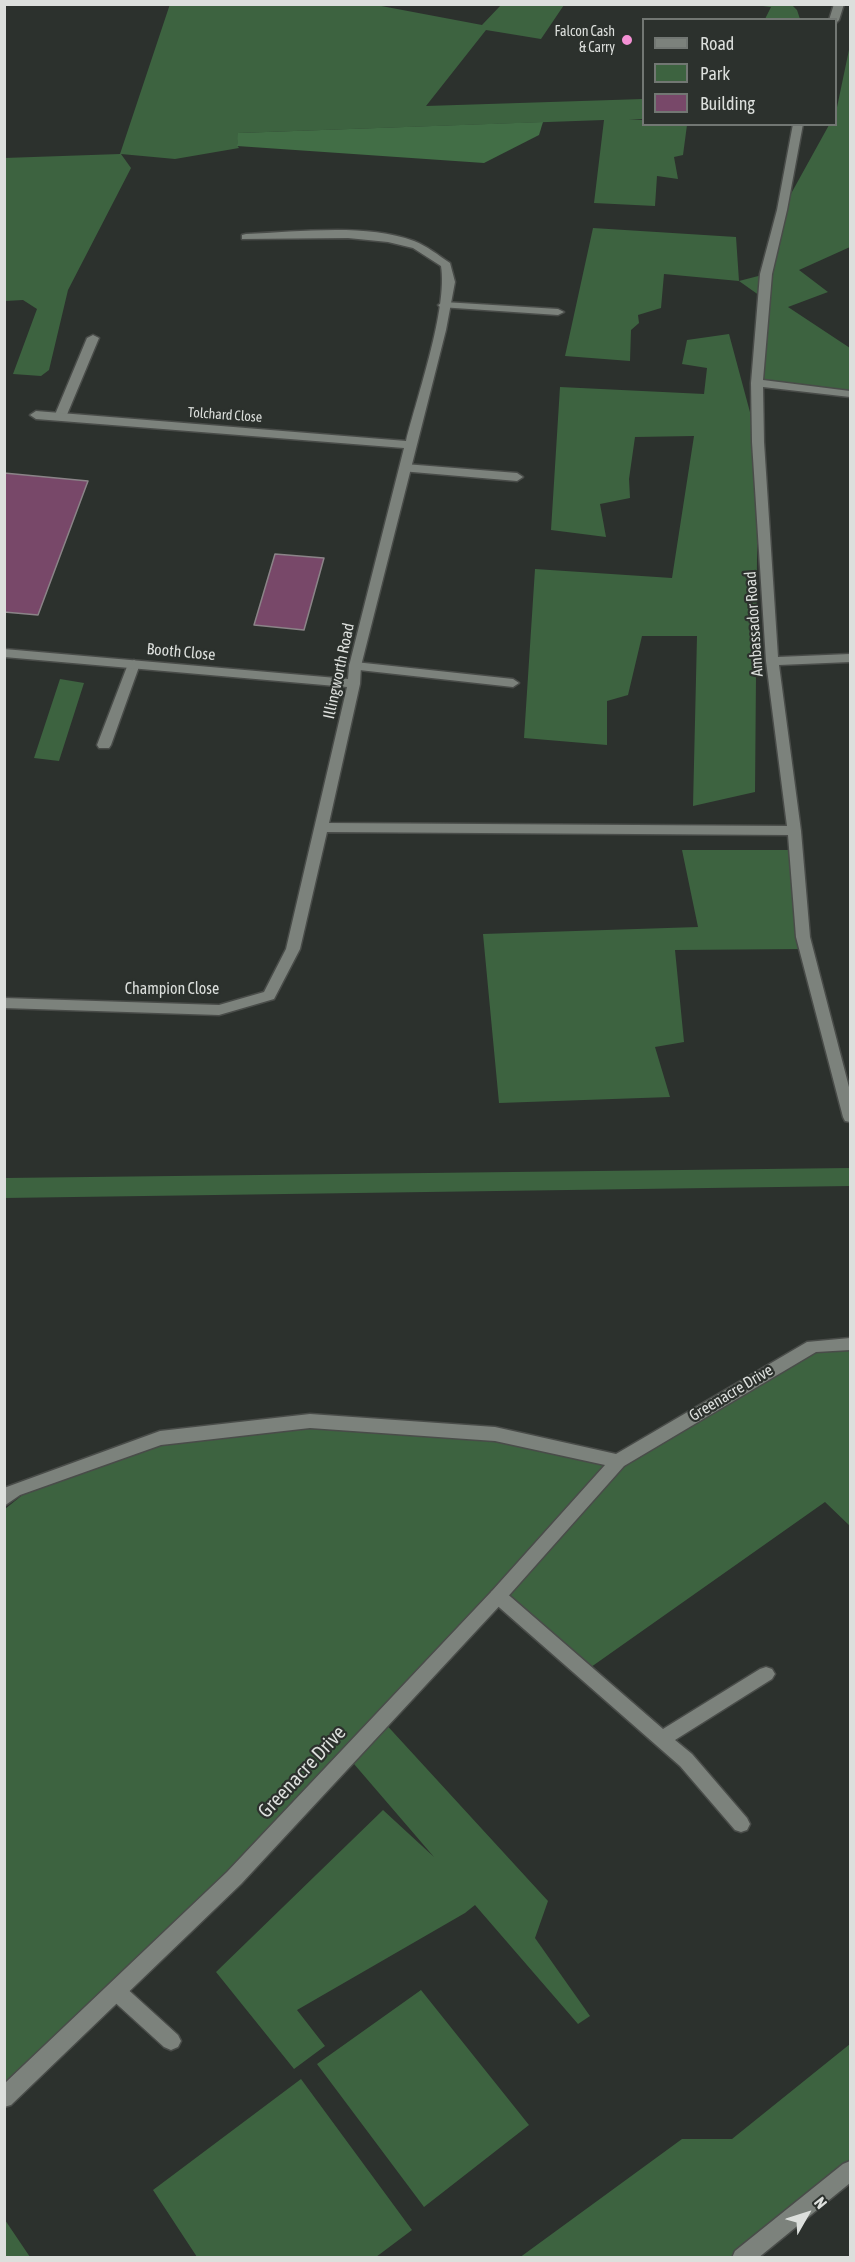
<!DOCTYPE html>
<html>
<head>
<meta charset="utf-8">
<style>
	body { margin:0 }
	#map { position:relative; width:855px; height:2262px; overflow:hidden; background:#2c312d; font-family:"Asap Condensed",sans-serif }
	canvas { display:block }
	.frame { position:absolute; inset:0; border:6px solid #dcdfdc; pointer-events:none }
	.legend { position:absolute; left:642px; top:18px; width:195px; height:108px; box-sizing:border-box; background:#2c312d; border:2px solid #727773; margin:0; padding:8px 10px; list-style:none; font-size:18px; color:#dcdfdc }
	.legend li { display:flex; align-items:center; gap:12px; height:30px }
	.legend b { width:30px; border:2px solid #727773 }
	.north { position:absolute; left:777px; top:2184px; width:60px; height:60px; -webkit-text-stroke:4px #2c312d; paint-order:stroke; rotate:51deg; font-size:16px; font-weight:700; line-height:24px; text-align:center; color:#dcdfdc }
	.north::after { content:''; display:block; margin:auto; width:21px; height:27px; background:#dcdfdc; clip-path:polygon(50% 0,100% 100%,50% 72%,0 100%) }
</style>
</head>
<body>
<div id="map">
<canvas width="855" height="2262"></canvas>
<div class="frame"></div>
<ul class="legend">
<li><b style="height:8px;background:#7c827c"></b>Road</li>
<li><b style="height:16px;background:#3d6340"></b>Park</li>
<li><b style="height:16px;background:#784869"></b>Building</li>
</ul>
<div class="north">N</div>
</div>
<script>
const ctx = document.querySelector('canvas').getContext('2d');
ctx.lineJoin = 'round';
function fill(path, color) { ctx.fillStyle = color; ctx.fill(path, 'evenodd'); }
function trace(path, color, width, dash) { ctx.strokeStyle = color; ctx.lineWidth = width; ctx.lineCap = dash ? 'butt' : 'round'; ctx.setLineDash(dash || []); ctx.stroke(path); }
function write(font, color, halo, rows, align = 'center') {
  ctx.font = font + ' "Asap Condensed",sans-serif'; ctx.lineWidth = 4.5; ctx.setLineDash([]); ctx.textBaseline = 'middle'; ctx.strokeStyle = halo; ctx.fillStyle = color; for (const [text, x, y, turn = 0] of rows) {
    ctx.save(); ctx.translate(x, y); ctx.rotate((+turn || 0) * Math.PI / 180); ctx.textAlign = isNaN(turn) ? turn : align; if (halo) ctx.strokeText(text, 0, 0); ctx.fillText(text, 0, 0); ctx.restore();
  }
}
const green = new Path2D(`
	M 170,4 L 376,5 L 482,25 L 501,5 L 564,5 L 541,39 L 486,30 L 426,106 L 643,99 L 643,119 L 629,120 L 643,120 L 644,124 L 687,125 L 683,155 L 674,157 L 678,179 L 657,176 L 655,206 L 594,203 L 604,120 L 239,133 L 237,145 L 239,148 L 175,159 L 121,154 L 131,168 L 68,290 L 49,370 L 41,376 L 13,374 L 37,309 L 23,300 L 5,301 L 4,158 L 120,154 Z
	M 755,5 L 792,5 L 797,10 L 800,19 L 765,19 L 771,7 Z
	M 850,45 L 850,247 L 799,270 L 828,292 L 788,307 L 850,348 L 850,394 L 757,383 L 763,298 L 739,281 L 664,274 L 661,308 L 638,315 L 639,323 L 631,330 L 630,361 L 565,356 L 593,228 L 736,237 L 739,281 L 766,274 L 782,210 L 829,125 L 836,124 L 836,112 Z
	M 729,334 L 758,442 L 755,792 L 693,806 L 697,636 L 642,636 L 628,695 L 607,701 L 607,745 L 524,738 L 535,569 L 672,578 L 694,436 L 635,437 L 629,479 L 630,498 L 600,504 L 606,537 L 551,530 L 560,387 L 704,394 L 707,368 L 682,364 L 687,340 Z
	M 60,679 L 84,683 L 59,761 L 34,758 Z
	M 682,850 L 795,850 L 806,949 L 675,950 L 684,1042 L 655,1047 L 670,1097 L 499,1103 L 483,934 L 698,927 Z
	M 850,1168 L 850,1186 L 4,1198 L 5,1178 Z
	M 850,1344 L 850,1526 L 825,1502 L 584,1672 L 498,1596 L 382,1720 L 548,1901 L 535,1938 L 590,2016 L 578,2024 L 475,1905 L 465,1913 L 297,2010 L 325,2046 L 294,2069 L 216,1972 L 383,1810 L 434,1857 L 348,1757 L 5,2098 L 5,1509 L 41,1480 L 160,1438 L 310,1421 L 495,1434 L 618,1461 L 813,1346 Z
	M 421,1990 L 529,2125 L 424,2207 L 317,2064 Z
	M 850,2044 L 850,2171 L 742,2257 L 519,2258 L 682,2139 L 732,2139 Z
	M 301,2079 L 412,2230 L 376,2257 L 197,2257 L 153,2190 Z
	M 4,2220 L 5,2220 L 30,2257 L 5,2257 Z`);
const forest = new Path2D(`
	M 543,122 L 539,135 L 484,163 L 237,146 L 238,133 Z`);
const building = new Path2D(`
	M 4,473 L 88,481 L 38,615 L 4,612 Z
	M 275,554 L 324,558 L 304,630 L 254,625 Z`);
const lane = new Path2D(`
	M 444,302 L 558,309 L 564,312 L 558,315 L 440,307 L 438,305 Z
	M 93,335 L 99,338 L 66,417 L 64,419 L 56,419 L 54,417 L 87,338 Z
	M 405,464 L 517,473 L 523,477 L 517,481 L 401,471 L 401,465 Z
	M 134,660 L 140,664 L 111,745 L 109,748 L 99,748 L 97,745 L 128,664 Z
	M 355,662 L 513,679 L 519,683 L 513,687 L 350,669 L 349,666 L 350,663 Z
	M 498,1589 L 504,1591 L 663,1729 L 760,1669 L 766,1667 L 772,1669 L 775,1674 L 772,1679 L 675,1740 L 692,1754 L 747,1818 L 750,1824 L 747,1830 L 741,1832 L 735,1830 L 680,1766 L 492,1601 L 489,1596 L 492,1591 Z
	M 116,1982 L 123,1985 L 178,2035 L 181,2041 L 178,2047 L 171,2050 L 164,2047 L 109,1997 L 107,1991 L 109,1985 Z`);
const street = new Path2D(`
	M 834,4 L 844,4 L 839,20 L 836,23 L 836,20 L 829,20 Z
	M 793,124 L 803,124 L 787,210 L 772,274 L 763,380 L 850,391 L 850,397 L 763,387 L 764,442 L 778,657 L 850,654 L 850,662 L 779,665 L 801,831 L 810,937 L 850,1091 L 850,1122 L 845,1121 L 843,1117 L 796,937 L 788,835 L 327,832 L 300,949 L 274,999 L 219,1015 L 4,1008 L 4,998 L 219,1005 L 264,992 L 286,949 L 347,687 L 4,657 L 4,649 L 348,679 L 349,666 L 404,448 L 36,419 L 30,415 L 36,411 L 406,441 C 417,397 448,308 441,266 L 413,248 L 388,242 L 348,238 L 242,239 L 242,235 L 246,234 C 297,232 366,223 414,241 C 427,246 438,255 450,263 L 455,282 L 446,330 L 361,666 L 360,684 L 329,823 L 787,826 L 766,661 L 752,442 L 751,383 L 760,274 L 777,210 Z
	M 850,1338 L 850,1350 L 816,1352 L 624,1466 L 504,1601 L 241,1884 L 11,2105 L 4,2107 L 4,2084 L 227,1872 L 492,1591 L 605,1465 L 495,1441 L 310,1428 L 161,1445 L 20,1495 L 4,1506 L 4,1488 L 160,1431 L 310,1414 L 495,1427 L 616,1454 L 807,1342 Z`);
const secondary = new Path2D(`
	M 850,2161 L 850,2183 L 758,2258 L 732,2258 L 735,2251 L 843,2164 Z`);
const markers = [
	[627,40,6,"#f491d4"]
];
const farPoinames = [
	["Falcon Cash",615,32],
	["& Carry",615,48]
];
const farStreetnames = [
	["Tolchard Close",225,415,4]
];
const streetNames = [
	["Ambassador Road",754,624,-94],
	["Booth Close",181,652,5],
	["Illingworth Road",339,671,-78],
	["Champion Close",172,989],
	["Greenacre Drive",731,1393,-31]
];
const nearStreetnames = [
	["Greenacre Drive",302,1772,-47]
];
fill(green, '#3d6340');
fill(forest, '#426e46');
fill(building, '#784869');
trace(building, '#8b8488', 1.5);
trace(lane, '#494c49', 3);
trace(street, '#494c49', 3);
trace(secondary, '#494c49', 3);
fill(lane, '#7c827c');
fill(street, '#7c827c');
fill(secondary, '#7c827c');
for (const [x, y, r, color] of markers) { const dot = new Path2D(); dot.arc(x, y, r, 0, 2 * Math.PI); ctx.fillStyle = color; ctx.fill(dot); trace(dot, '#2c312d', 2); }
write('14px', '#dcdfdc', '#2c312d', farPoinames, 'right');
write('14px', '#dcdfdc', '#2c312d', farStreetnames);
write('16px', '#dcdfdc', '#2c312d', streetNames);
write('20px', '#dcdfdc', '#2c312d', nearStreetnames);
</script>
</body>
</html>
